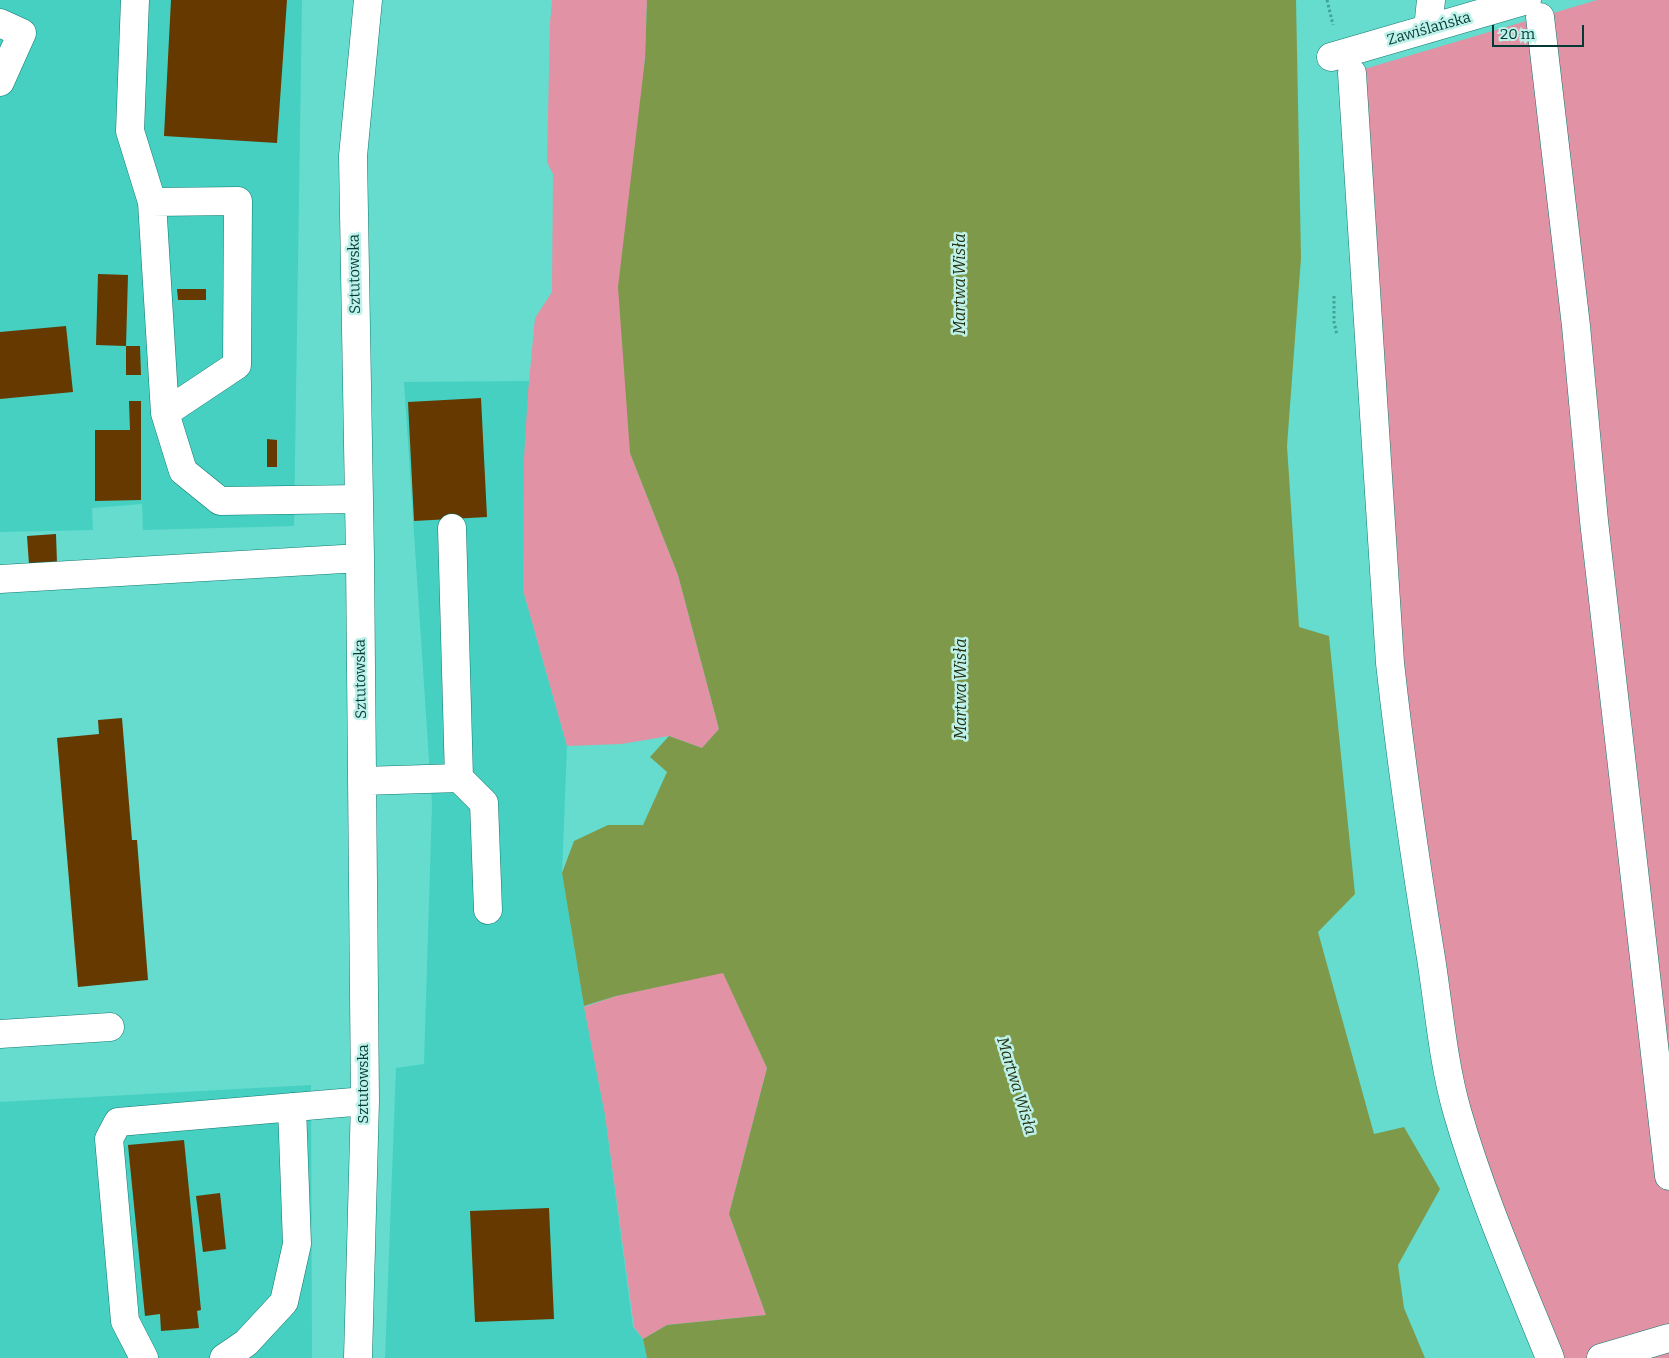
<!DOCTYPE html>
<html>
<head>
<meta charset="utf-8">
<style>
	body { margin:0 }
	#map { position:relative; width:1669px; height:1358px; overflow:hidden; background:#65dccd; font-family:Bitter,serif }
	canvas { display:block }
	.scale { position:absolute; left:1492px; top:25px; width:92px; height:22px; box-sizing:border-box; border:2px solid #023b35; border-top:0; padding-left:6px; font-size:15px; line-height:18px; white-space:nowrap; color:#023b35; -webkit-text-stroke:4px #bdf1e9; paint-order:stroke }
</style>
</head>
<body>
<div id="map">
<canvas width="1669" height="1358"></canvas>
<div class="scale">20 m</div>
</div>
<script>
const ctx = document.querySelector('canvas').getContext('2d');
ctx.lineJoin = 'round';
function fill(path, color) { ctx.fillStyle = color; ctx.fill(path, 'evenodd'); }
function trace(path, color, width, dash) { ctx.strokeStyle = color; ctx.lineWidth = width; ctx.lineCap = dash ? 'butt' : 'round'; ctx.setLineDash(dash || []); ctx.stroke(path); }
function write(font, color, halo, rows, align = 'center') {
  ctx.font = font + ' Bitter,serif'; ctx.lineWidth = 5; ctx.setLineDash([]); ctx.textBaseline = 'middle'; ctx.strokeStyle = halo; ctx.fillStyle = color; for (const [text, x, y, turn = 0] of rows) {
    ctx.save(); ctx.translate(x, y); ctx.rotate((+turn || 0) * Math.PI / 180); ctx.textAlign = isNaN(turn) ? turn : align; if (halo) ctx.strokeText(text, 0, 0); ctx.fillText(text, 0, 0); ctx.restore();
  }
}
const built = new Path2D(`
	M 0,0 L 302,0 L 294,526 L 143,530 L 142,504 L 92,508 L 93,530 L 0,532 Z
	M 530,381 L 523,590 L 567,746 L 562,873 L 584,1006 L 605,1115 L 633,1327 L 643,1339 L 647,1358 L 385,1358 L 396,1068 L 424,1064 L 432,805 L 404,382 Z
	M 311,1085 L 312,1358 L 0,1358 L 0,1102 Z`);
const green = new Path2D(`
	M 552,0 L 647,0 L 630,453 L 678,575 L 719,729 L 702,748 L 669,736 L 621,744 L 567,746 L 523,590 L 524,458 L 528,392 L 535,318 L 552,292 L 553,174 L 547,162 L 550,23 Z
	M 1597,0 L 1669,0 L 1669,1358 L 1541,1358 L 1448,1117 L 1344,75 Z
	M 723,972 L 767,1068 L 729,1214 L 766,1315 L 667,1325 L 643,1339 L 634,1327 L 605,1115 L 584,1007 L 616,996 Z`);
const water = new Path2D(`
	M 647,0 L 1296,0 L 1301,258 L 1287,446 L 1299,627 L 1329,636 L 1355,894 L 1318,932 L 1374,1134 L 1404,1127 L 1440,1189 L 1398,1265 L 1404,1308 L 1425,1358 L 647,1358 L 643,1339 L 667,1325 L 766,1315 L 729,1214 L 767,1068 L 723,973 L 616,996 L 584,1006 L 562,873 L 574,841 L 608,825 L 643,825 L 667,772 L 650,757 L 669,736 L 702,748 L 719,729 L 678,575 L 630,453 L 618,287 L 645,59 Z`);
const building = new Path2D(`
	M 171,0 L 287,0 L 277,143 L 164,136 Z
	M 98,274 L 128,275 L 126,346 L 96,345 Z
	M 177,289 L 206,289 L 206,300 L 178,300 Z
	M 66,326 L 73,392 L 0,399 L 0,332 Z
	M 126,346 L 140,346 L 141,375 L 126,375 Z
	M 481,398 L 487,517 L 414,521 L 408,402 Z
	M 129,401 L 141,401 L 141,500 L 95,501 L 95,430 L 130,430 Z
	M 267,439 L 277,440 L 277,467 L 267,467 Z
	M 56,534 L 57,563 L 29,564 L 27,536 Z
	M 122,718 L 132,840 L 137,840 L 148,980 L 78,987 L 57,738 L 99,734 L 98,720 Z
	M 184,1140 L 201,1310 L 197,1311 L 199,1328 L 161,1331 L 160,1314 L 145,1316 L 128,1145 Z
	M 220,1193 L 226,1249 L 203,1252 L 196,1196 Z
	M 549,1208 L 554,1319 L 475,1322 L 470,1211 Z`);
const path = new Path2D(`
	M 1327,0 L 1333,25
	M 1334,296 L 1334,322 L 1337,335`);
const minor = new Path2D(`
	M 135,0 L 130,131 L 152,202 L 165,413 L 183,471 L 220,501 L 359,499
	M 1540,17 L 1576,326 L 1594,521 L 1669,1176
	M 0,23 L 22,33 L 0,82
	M 1428,29 L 1431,0
	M 1331,57 L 1527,0
	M 1352,73 L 1390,663 C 1401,762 1415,860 1431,958 C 1439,1009 1443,1062 1457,1111 C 1481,1195 1517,1277 1550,1358
	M 152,202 L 238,201 L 237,365 L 165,413
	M 0,579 L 360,558
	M 459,778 L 484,803 L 488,910
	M 362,781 L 459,778 L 452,528
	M 0,1034 L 110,1027
	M 144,1358 L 125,1321 L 109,1139 L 118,1122 L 365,1101
	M 224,1358 L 246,1343 L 284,1302 L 297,1244 L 292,1107
	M 358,1358 L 365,1101 L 360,558 L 353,156 L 368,0
	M 1601,1358 L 1669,1338`);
const streetNames = [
	["Zawiślańska",1429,29,-16],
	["Sztutowska",355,274,-91],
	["Sztutowska",361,679,-91],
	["Sztutowska",364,1084,-90]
];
const waterNames = [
	["Martwa Wisła",961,284,-90],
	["Martwa Wisła",962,689,-90],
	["Martwa Wisła",1016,1086,73]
];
fill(built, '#45d0c1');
fill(green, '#e192a4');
fill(water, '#7f994a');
fill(building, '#653900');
trace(minor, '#11796f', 29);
trace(path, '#41a296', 3, [2.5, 2.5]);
trace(minor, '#fff', 28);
write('15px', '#023b35', '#bdf1e9', streetNames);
write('italic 16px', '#26310f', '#bdf1e9', waterNames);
</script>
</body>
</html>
